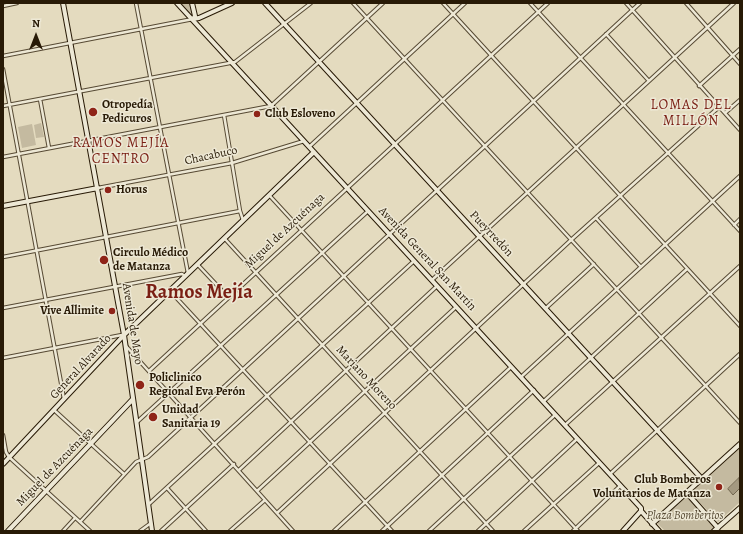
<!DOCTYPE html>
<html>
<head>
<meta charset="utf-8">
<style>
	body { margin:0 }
	#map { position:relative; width:743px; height:534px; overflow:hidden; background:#e4dbbf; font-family:Alegreya,serif }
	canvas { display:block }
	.frame { position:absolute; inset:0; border:4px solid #281a06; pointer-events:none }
	.north { position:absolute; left:16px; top:16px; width:40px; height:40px; -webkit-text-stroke:3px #ede8d5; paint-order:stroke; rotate:0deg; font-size:11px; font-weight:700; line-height:16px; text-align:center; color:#281a06 }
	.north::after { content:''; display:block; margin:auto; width:14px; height:18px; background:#281a06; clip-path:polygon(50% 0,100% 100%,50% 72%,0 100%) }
</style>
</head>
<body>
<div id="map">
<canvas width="743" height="534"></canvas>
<div class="frame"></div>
<div class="north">N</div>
</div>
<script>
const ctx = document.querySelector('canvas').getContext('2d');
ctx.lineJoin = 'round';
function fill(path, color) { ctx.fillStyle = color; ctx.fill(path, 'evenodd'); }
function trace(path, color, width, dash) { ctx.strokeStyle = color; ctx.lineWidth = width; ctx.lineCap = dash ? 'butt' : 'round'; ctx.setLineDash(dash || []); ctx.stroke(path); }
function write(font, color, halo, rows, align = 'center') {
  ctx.font = font + ' Alegreya,serif'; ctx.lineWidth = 3; ctx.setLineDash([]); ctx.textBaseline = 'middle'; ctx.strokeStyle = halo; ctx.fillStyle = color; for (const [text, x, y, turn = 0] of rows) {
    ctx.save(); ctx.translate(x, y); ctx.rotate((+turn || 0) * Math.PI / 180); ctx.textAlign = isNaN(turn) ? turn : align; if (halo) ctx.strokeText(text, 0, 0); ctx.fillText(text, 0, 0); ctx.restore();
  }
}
const green = new Path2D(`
	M 179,3 L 190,3 L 192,15 L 190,16 Z
	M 41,123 L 44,137 L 36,138 L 34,125 Z
	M 32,124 L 36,145 L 22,148 L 18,127 Z
	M 740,448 L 740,502 L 718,522 L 691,493 Z
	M 685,497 L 689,497 L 714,526 L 712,531 L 665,531 L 658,524 L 658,521 Z`);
const water = new Path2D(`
	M 739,478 L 740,488 L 733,495 L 728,489 Z`);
const street = new Path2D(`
	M 136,3 L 188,273
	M 353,3 L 740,423
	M 443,3 L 740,326
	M 530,3 L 740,231
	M 626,3 L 740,130
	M 686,3 L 740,64
	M 3,6 L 17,3
	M 606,34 L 649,81
	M 3,56 L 193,19
	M 3,69 L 64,399
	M 699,86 L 740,49
	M 40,99 L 49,148
	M 3,106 L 235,62 L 311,3
	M 725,113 L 740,100
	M 224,115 L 240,211 L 243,220
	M 309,147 L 465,3
	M 3,157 L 271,106 L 383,3
	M 98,188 L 232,163 L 304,141
	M 269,195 L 578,531
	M 596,218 L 641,267
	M 734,225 L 740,219
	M 225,239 L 493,531
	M 3,257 L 240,211
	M 198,265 L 228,297
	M 432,280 L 734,3
	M 170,291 L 392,531
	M 3,308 L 182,274 L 185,276
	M 546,308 L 594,264
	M 126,346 L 293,531
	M 3,358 L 122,335
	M 149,371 L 548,3
	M 521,377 L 740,176
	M 544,401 L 687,269
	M 54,410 L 124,474
	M 137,422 L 368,211
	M 565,425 L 740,266
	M 3,435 L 6,452 L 9,457 L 90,531
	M 239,470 L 437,286
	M 610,474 L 740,354
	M 167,488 L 206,531
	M 257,491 L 456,307
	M 149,504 L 414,261
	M 277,513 L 571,240 L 719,107
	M 80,522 L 136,462 L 148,457 L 640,3
	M 63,531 L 75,518
	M 140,531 L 151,523
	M 161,531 L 234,464
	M 230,531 L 265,500
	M 334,531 L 511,367
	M 382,531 L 534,390
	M 429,531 L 555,415
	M 478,531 L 577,439
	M 524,531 L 599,463
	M 573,531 L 620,486`);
const secondary = new Path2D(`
	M 63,3 L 124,335 L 152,531
	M 177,3 L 641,508 L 641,511 L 659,531
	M 192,3 L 195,16 L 193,19
	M 265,3 L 702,479
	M 193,19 L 199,18 L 232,3
	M 3,206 L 98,188
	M 3,464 L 124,335 L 314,152
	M 687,493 L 718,528
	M 652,524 L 740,444
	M 8,531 L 133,399
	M 623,531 L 641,511
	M 714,531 L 740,508`);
const markers = [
	[93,112,5,"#8f2418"],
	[257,114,4,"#8f2418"],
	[108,190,4,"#8f2418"],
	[104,260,5,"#8f2418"],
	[112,311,4,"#8f2418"],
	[140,385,5,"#8f2418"],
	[153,417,5,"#8f2418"],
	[719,487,4,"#8f2418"]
];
const poiNames = [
	["Otropedía",102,105],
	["Pedicuros",102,119],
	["Club Esloveno",265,114],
	["Horus",116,190],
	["Circulo Médico",113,253],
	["de Matanza",113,267],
	["Vive Allimite",104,311,"right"],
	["Policlinico",149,378],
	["Regional Eva Perón",149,392],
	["Unidad",162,410],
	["Sanitaria 19",162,424],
	["Club Bomberos",711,480,"right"],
	["Voluntarios de Matanza",711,494,"right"]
];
const streetNames = [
	["Chacabuco",211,156,-12],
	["Miguel de Azcuénaga",285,231,-43],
	["Pueyrredón",491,234,47],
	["Avenida General San Martín",427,259,47],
	["Avenida de Mayo",132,324,81],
	["General Alvarado",81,367,-47],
	["Mariano Moreno",366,378,47],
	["Miguel de Azcuénaga",55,467,-46]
];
const parkNames = [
	["Plaza Bomberitos",685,516]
];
const quarterNames = [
	["LOMAS DEL",691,106],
	["MILLÓN",691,122],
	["RAMOS MEJÍA",121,144],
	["CENTRO",121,160]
];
const townNames = [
	["Ramos Mejía",199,293]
];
fill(green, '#c4baa0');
fill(water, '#a49980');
trace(water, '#72664f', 1);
trace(street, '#574a34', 4.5);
trace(secondary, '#281a06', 6);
trace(street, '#ede8d5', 2.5);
trace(secondary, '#ede8d5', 4);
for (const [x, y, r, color] of markers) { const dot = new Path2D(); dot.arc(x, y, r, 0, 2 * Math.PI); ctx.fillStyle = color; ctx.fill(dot); trace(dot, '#ede8d5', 1.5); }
write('bold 12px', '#281a06', '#ede8d5', poiNames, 'left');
write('12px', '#281a06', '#ede8d5', streetNames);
write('italic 12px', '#574a34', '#ede8d5', parkNames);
ctx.letterSpacing = '1px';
write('14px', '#7a1f14', '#ede8d5', quarterNames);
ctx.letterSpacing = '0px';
write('bold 20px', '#7a1f14', '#ede8d5', townNames);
</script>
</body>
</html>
